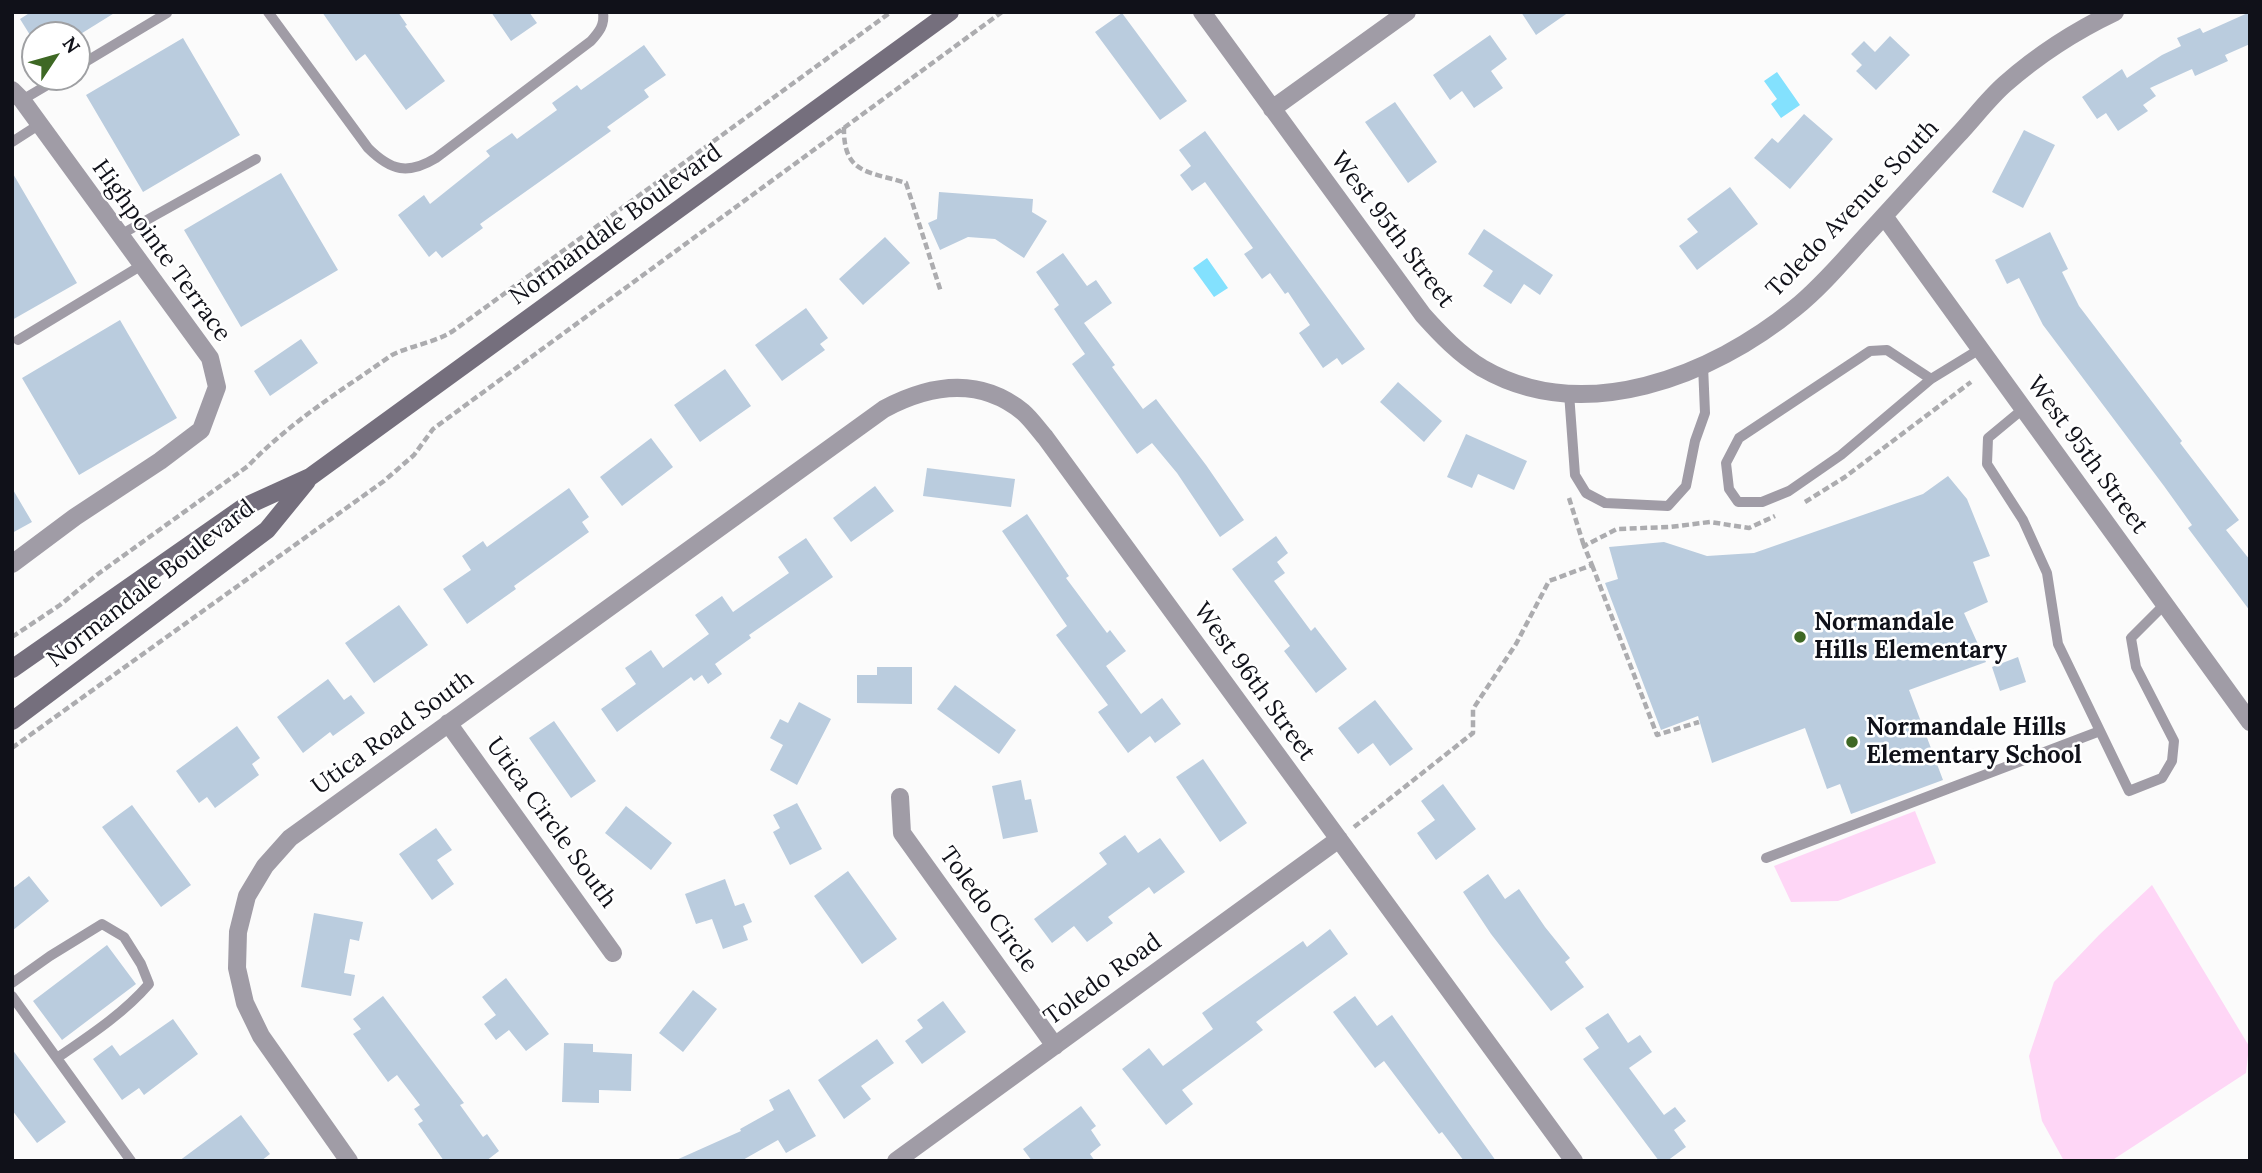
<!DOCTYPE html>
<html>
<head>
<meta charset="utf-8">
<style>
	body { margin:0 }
	#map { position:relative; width:2262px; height:1173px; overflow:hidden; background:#fbfbfb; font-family:Lora,serif }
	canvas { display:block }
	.frame { position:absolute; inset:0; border:14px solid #101119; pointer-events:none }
	.north { position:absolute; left:21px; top:21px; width:70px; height:70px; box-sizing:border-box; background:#fff; border:2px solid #9fa0a3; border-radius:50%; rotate:54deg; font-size:19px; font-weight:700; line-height:28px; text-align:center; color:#101119 }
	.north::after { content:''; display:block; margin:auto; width:24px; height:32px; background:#3e6824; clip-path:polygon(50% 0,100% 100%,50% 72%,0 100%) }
</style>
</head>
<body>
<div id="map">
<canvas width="2262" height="1173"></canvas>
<div class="frame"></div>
<div class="north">N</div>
</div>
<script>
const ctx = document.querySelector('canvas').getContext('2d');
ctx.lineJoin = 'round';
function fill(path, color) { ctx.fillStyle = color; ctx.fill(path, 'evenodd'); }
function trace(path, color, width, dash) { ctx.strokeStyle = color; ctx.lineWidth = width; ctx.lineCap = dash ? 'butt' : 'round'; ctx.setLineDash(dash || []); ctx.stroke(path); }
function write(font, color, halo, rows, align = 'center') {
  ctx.font = font + ' Lora,serif'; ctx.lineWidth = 5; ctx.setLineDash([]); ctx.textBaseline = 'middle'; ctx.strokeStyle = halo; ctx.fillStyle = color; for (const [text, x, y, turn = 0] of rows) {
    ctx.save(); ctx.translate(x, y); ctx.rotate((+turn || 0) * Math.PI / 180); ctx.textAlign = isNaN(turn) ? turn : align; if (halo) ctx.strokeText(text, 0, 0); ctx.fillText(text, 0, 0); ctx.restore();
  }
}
const green = new Path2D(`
	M 1915,811 L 1936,863 L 1838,901 L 1791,902 L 1774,866 Z
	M 2152,885 L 2249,1046 L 2246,1073 L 2111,1161 L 2064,1161 L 2042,1121 L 2029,1056 L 2054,982 L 2099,935 Z`);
const water = new Path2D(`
	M 1777,72 L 1800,105 L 1781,118 L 1771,104 L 1777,99 L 1764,81 Z
	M 1207,258 L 1228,288 L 1214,297 L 1193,268 Z`);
const building = new Path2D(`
	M 31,12 L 116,12 L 79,35 L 30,35 L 20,19 Z
	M 322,12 L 398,12 L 407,25 L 405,26 L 445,81 L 406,110 L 365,54 L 356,61 Z
	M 491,12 L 529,12 L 537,23 L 511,41 Z
	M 1521,12 L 1569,12 L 1536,35 Z
	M 2250,12 L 2250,44 L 2225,55 L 2228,61 L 2195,76 L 2192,69 L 2150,88 L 2156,96 L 2143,105 L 2148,111 L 2118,131 L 2106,113 L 2097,119 L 2082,97 L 2122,69 L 2127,78 L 2162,55 L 2181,46 L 2177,38 L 2200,28 L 2203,33 Z
	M 1122,13 L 1187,101 L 1160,120 L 1095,32 Z
	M 1490,35 L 1507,59 L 1491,71 L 1503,88 L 1474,108 L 1462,91 L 1450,100 L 1433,75 Z
	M 1890,36 L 1910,55 L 1876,90 L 1856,71 L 1862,65 L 1851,54 L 1864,41 L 1875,52 Z
	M 183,38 L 240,135 L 143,192 L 86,95 Z
	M 644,45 L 666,75 L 644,90 L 649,97 L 607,127 L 611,131 L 480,224 L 483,228 L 442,258 L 436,251 L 429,257 L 398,215 L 424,195 L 430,204 L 490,156 L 486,151 L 512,133 L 517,139 L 557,110 L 552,103 L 577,85 L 581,90 Z
	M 1395,102 L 1437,162 L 1408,183 L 1365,122 Z
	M 1804,114 L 1833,139 L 1790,189 L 1754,158 L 1772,138 L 1778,143 Z
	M 2024,130 L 2055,145 L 2023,208 L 1992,192 Z
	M 1205,131 L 1365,349 L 1342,365 L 1337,358 L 1323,368 L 1299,333 L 1310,325 L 1288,292 L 1285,294 L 1270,273 L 1262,279 L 1244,254 L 1253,248 L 1205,182 L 1192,191 L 1180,175 L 1191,166 L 1179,150 Z
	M 12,172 L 77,283 L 12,320 Z
	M 281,173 L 338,270 L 241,327 L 184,230 Z
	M 1730,187 L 1758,224 L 1697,270 L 1679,246 L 1698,232 L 1687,219 Z
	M 939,192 L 1033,199 L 1032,212 L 1047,221 L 1024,258 L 995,239 L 968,237 L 940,250 L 928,223 L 937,219 Z
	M 1484,229 L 1553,275 L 1540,295 L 1524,284 L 1511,304 L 1483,286 L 1493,271 L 1468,254 Z
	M 2050,232 L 2068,269 L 2062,272 L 2079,306 L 2182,441 L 2180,443 L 2239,520 L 2226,530 L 2250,560 L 2250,611 L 2188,528 L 2192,525 L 2164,486 L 2043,325 L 2019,278 L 2007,284 L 1995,260 Z
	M 885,237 L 910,263 L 863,305 L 839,279 Z
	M 1063,253 L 1087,286 L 1096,280 L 1112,303 L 1084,323 L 1115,365 L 1112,367 L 1143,409 L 1156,399 L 1206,465 L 1244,520 L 1220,537 L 1177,473 L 1152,443 L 1137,454 L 1072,364 L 1085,354 L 1054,309 L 1059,305 L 1036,272 Z
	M 806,308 L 828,338 L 820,344 L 825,350 L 782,381 L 755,345 Z
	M 120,320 L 177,418 L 79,475 L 22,378 Z
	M 301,339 L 318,363 L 270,396 L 254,371 Z
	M 725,369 L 751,406 L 700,442 L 674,405 Z
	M 1398,382 L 1442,421 L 1424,442 L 1380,402 Z
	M 1466,434 L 1527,461 L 1514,490 L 1478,474 L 1472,488 L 1447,477 Z
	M 651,438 L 673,467 L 622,506 L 600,477 Z
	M 927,468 L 1015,479 L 1011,507 L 923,496 Z
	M 1948,476 L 1967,499 L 1990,556 L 1973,562 L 1988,602 L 1964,613 L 1986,662 L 1909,690 L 1943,780 L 1851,814 L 1840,784 L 1827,789 L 1805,728 L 1712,763 L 1698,716 L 1661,730 L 1605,583 L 1618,579 L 1609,547 L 1664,542 L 1707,556 L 1754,553 L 1923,494 Z
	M 875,486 L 894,511 L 851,542 L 833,518 Z
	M 12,488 L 32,522 L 12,533 Z
	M 569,488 L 589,517 L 582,522 L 589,532 L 514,586 L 516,589 L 467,624 L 443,589 L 471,570 L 462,556 L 483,541 L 487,547 Z
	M 1027,514 L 1069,576 L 1066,578 L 1107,633 L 1110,630 L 1126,651 L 1106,666 L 1141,714 L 1162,698 L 1181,724 L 1155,743 L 1150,736 L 1128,753 L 1098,712 L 1108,705 L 1056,635 L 1067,626 L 1002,531 Z
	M 1276,536 L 1288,553 L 1277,562 L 1285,573 L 1274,581 L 1311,631 L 1315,627 L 1347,669 L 1316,693 L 1284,651 L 1290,646 L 1232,569 Z
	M 806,538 L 833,577 L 749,635 L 751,638 L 715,664 L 722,674 L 708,684 L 702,675 L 694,681 L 691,677 L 617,732 L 601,709 L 636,684 L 625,668 L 651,650 L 663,668 L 709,634 L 695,615 L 722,596 L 733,612 L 789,573 L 778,557 Z
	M 399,605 L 428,645 L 374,683 L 345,643 Z
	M 2018,657 L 2026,682 L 2000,691 L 1992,667 Z
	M 877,667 L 912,667 L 912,704 L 857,703 L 857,675 L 877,675 Z
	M 328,679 L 344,700 L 351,695 L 365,713 L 333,736 L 330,732 L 303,753 L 277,717 Z
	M 955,685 L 1016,730 L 999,754 L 937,709 Z
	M 1375,700 L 1413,749 L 1390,766 L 1373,743 L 1358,754 L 1338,728 Z
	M 799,702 L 831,719 L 797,785 L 770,770 L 783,745 L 770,738 L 780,719 L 788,723 Z
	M 554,721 L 596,781 L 571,798 L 529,738 Z
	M 237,726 L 260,758 L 252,764 L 259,775 L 215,808 L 207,797 L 199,803 L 176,771 Z
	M 1203,759 L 1247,823 L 1220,842 L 1176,777 Z
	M 1021,780 L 1025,800 L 1031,799 L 1038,832 L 1003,839 L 992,786 Z
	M 1443,784 L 1476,829 L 1436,860 L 1417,833 L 1435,820 L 1421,801 Z
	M 797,803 L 822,849 L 790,865 L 773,832 L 780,828 L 773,815 Z
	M 132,805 L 191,885 L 161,907 L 102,827 Z
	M 626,806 L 672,843 L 651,870 L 605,833 Z
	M 436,828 L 452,850 L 437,860 L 454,884 L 432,900 L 399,854 Z
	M 1125,835 L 1138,853 L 1160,838 L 1185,872 L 1154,894 L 1149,887 L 1108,917 L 1113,923 L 1087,942 L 1074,926 L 1052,943 L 1034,919 L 1107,864 L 1099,853 Z
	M 848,871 L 897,939 L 862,964 L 814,896 Z
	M 1488,874 L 1505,899 L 1519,889 L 1545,927 L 1570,958 L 1565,962 L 1584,987 L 1551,1011 L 1491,934 L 1463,892 Z
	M 29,876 L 49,901 L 12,931 L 12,889 Z
	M 725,879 L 735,906 L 744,903 L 752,922 L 743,926 L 748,940 L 723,949 L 712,919 L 696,924 L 685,894 Z
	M 314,913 L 363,922 L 359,941 L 350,939 L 344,973 L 355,975 L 351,996 L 301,987 Z
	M 1330,929 L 1348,954 L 1256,1022 L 1263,1030 L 1182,1090 L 1193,1104 L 1166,1125 L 1122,1069 L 1149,1048 L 1163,1066 L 1213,1029 L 1202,1013 L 1303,941 L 1307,947 Z
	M 107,945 L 136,984 L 62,1040 L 33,1001 Z
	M 506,978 L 549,1034 L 526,1051 L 509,1030 L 496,1040 L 484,1024 L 496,1015 L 482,997 Z
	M 693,990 L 717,1009 L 683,1052 L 659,1033 Z
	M 383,996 L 464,1103 L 460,1105 L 483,1137 L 487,1134 L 499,1151 L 486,1161 L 444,1161 L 418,1124 L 423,1121 L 414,1109 L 420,1105 L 397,1075 L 388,1082 L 353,1034 L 361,1029 L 353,1019 Z
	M 1355,996 L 1377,1026 L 1392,1015 L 1496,1161 L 1464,1161 L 1442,1132 L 1439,1134 L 1384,1061 L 1375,1068 L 1333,1012 Z
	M 943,1001 L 966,1032 L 922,1064 L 905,1041 L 923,1028 L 917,1020 Z
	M 1608,1013 L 1628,1043 L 1640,1035 L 1652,1052 L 1629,1068 L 1664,1115 L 1675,1107 L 1686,1121 L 1674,1130 L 1686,1147 L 1667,1161 L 1659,1161 L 1583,1059 L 1599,1048 L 1585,1028 Z
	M 173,1019 L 198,1054 L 144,1095 L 139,1088 L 122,1100 L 93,1059 L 112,1045 L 120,1056 Z
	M 877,1039 L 894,1063 L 861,1086 L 871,1099 L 844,1119 L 818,1080 Z
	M 564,1043 L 593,1044 L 593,1052 L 632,1054 L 631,1091 L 599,1090 L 599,1103 L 562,1102 Z
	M 12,1049 L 66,1122 L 37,1143 L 12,1110 Z
	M 789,1089 L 816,1136 L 786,1153 L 778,1140 L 741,1161 L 674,1161 L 741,1131 L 740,1129 L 774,1110 L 769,1100 Z
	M 1081,1106 L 1096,1126 L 1091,1130 L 1101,1145 L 1090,1154 L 1095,1161 L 1032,1161 L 1023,1149 Z
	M 241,1115 L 270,1154 L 261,1161 L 179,1161 Z`);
const path = new Path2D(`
	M 844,127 C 843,175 869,171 906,183 L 941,292
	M 1569,498 L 1584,546
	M 1805,502 L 1845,477 L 1971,382
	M 1592,565 L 1657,735 L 1699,722
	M 12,637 L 60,605 L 98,574 L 248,466 C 290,422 342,390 392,355 C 412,345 434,343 453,331 L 891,12
	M 12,748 L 384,481 L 414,455 L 433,429 L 1002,12
	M 1354,827 L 1473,733 L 1473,709 L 1516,644 L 1549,581 L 1592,565 L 1584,546 L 1617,529 L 1670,527 L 1710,522 L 1749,528 L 1775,516`);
const service = new Path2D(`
	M 268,12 L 368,148 C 391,171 408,175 436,158 L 591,41 C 599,32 605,25 603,12
	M 77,67 L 167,13
	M 22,100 L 61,77
	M 12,142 L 40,124
	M 120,235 L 256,159
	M 18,340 L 142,265
	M 1931,379 L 1887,350 L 1870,351 L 1739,438 L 1726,463 L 1729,489 L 1738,502 L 1762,502 L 1789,491 L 1841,455 L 1931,379 L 1980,349
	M 1569,393 L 1575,475 L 1586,493 L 1605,503 L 1668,506 L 1686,486 L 1695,441 L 1705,413 L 1703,365
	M 2023,409 L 1988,438 L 1987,464 L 2023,520 L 2047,573 L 2058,644 L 2129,791 L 2162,778 L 2172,761 L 2174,741 L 2136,667 L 2131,638 L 2165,604
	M 1766,858 L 2100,731
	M 12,983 L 50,956 L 102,924 L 124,937 L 141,964 L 149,984 C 123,1014 89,1036 57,1058
	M 12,996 L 131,1161`);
const minor = new Path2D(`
	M 1202,12 L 1423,315 C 1441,335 1459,354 1482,368 C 1584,427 1712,376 1795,308 C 1820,288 1841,263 1862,240 C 1894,205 1926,170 1958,135 C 1974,118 1988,99 2005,84 C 2038,55 2075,31 2115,12
	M 12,90 L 22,100 L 210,358 L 217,387 L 201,430 L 160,461 L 75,517 L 12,564
	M 1272,109 L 1407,12
	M 1884,216 L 2250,722
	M 448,723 L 613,953
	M 900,797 L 902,833 L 1055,1046
	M 349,1161 L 261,1036 L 245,1003 L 237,968 L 238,932 L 247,896 L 265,866 L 290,838 L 884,409 C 931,384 980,377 1023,412 C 1031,419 1038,429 1045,437 L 1574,1161
	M 896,1161 L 1339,839`);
const secondary = new Path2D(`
	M 12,669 L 244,507 L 310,477 L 950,12
	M 12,721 L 267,530 L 307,481`);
const markers = [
	[1800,637,7,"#3e6824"],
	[1852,742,7,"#3e6824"]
];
const streetNames = [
	["Toledo Avenue South",1853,209,-46],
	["Normandale Boulevard",616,225,-36],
	["West 95th Street",1392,230,53],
	["Highpointe Terrace",161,251,54],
	["West 95th Street",2087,455,54],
	["Normandale Boulevard",151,584,-38],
	["West 96th Street",1254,682,54],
	["Utica Road South",393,733,-36],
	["Utica Circle South",551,823,54],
	["Toledo Circle",988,910,54],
	["Toledo Road",1103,980,-36]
];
const poiNames = [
	["Normandale",1814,623],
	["Hills Elementary",1814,651],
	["Normandale Hills",1866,728],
	["Elementary School",1866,756]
];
fill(green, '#fed6f6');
fill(water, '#83e1fe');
fill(building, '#baccde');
trace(path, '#acacaf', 4.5, [7, 3.5]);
trace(service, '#a09ca6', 10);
trace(minor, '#a09ca6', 18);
trace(secondary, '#756f7d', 18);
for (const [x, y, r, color] of markers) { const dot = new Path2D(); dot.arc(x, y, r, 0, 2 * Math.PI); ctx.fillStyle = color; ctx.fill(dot); trace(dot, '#fff', 2.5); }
write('24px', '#101119', '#fff', streetNames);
write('bold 24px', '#101119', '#fff', poiNames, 'left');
</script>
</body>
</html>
